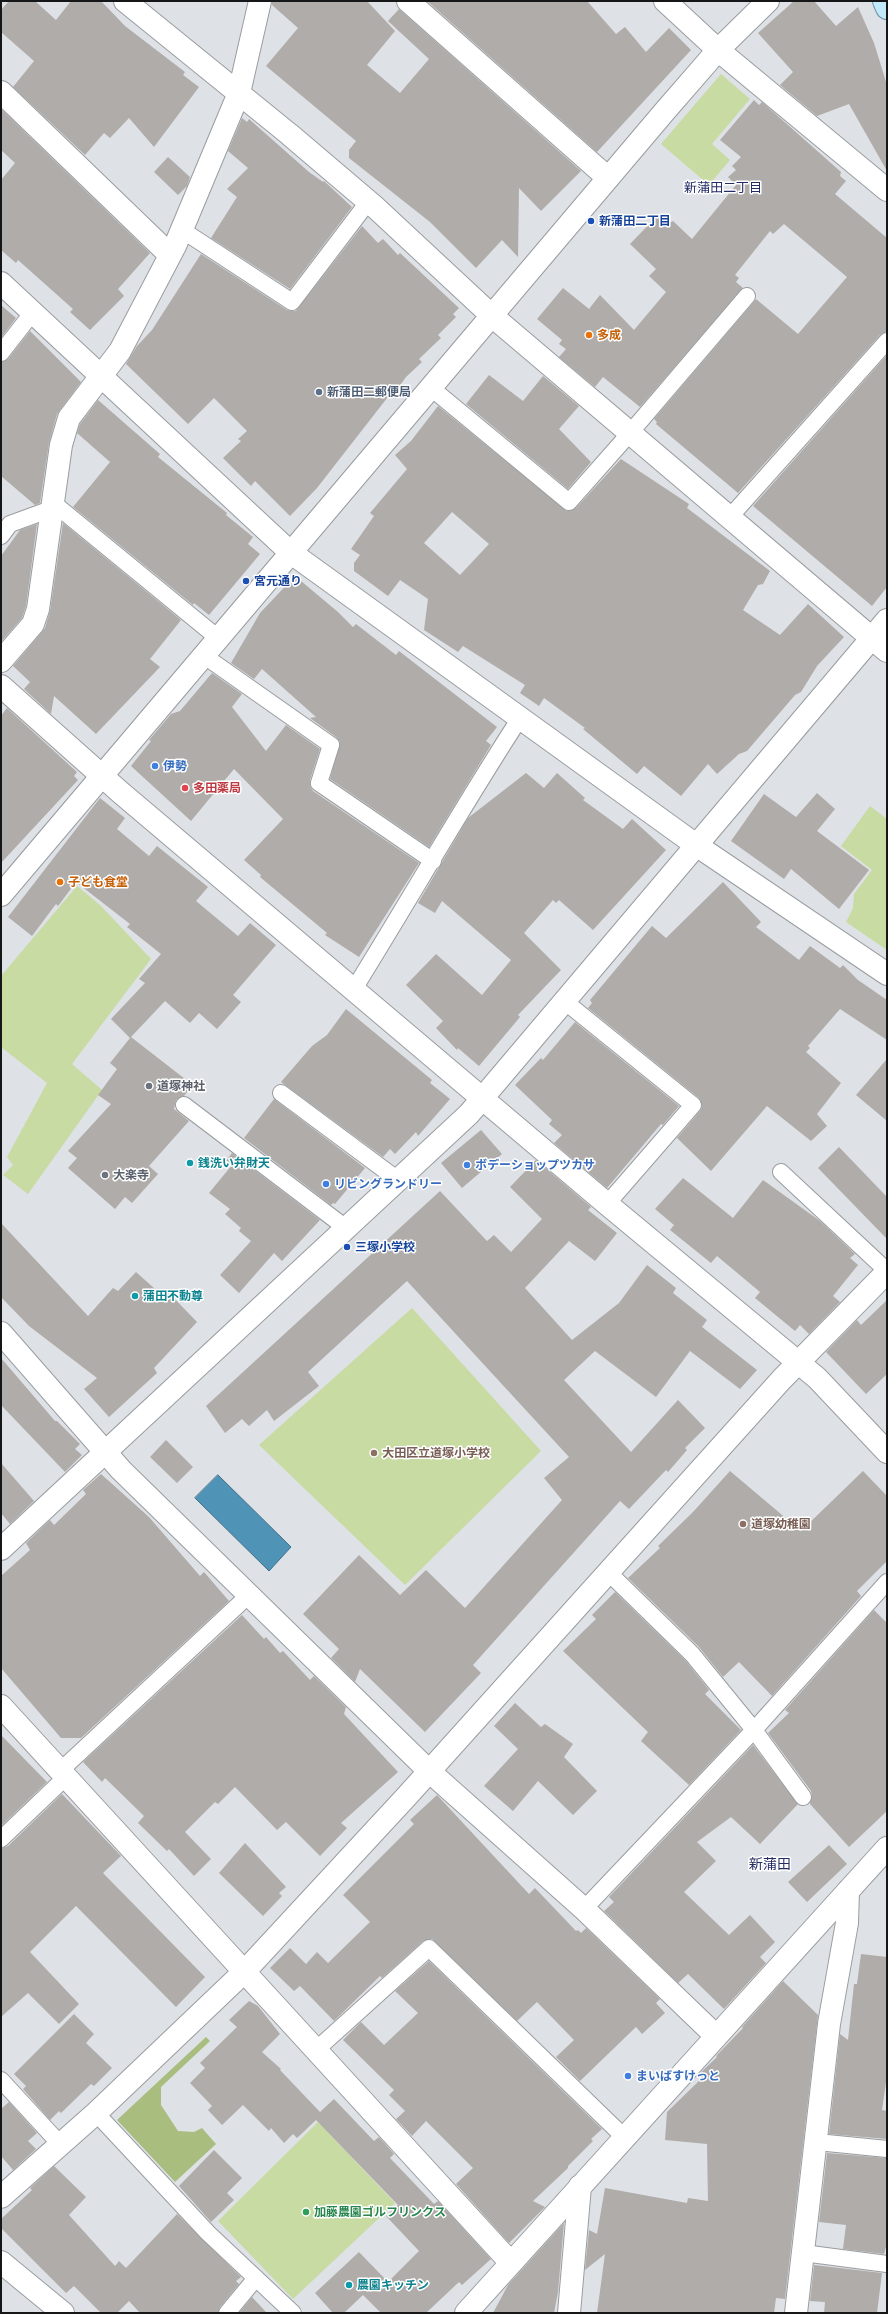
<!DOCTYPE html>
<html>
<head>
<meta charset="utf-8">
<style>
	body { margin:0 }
	#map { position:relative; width:888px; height:2314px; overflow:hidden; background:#dee1e5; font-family:Lato,sans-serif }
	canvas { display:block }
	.frame { position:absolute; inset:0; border:2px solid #151617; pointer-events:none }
</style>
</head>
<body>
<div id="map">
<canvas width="888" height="2314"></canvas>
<div class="frame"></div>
</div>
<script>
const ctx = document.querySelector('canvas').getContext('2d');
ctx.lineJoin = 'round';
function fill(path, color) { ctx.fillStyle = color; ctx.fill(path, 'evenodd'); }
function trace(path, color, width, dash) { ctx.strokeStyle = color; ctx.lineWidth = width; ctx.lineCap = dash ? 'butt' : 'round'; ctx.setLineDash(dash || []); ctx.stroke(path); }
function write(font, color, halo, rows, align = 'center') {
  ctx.font = font + ' Lato,"Noto Sans JP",sans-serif'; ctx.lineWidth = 3; ctx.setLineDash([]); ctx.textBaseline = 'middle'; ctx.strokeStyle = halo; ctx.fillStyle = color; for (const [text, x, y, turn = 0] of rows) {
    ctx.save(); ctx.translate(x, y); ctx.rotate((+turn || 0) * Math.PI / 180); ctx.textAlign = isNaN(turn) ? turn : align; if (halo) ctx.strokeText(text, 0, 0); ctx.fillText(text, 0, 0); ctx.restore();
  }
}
const green = new Path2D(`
	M 721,74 L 750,99 L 712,144 L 730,160 L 709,185 L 661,144 Z
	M 870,806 L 887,819 L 887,950 L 846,922 L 853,908 L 854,894 L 872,870 L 841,846 Z
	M 77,886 L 100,905 L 151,959 L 72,1064 L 102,1090 L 28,1194 L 3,1175 L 13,1165 L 7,1157 L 47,1083 L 1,1047 L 1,976 Z
	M 412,1308 L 541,1451 L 405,1585 L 259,1445 Z
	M 318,2122 L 395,2203 L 293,2299 L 218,2221 Z`);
const forest = new Path2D(`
	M 206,2037 L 210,2041 L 161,2087 L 161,2105 L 178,2131 L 194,2132 L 202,2128 L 216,2144 L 175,2182 L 117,2120 Z`);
const water = new Path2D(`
	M 218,1475 L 291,1547 L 269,1571 L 195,1498 Z`);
const building = new Path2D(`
	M 9,1 L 35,1 L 56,20 L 71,1 L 101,1 L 125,26 L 185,72 L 183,75 L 199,87 L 154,147 L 129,118 L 110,138 L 104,133 L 85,155 L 13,87 L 34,61 L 1,32 L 1,10 Z
	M 272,1 L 367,1 L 395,31 L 367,65 L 400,93 L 429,59 L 388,21 L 399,9 L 581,171 L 541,211 L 519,188 L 518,257 L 502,240 L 476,268 L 430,222 L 349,158 L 349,150 L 356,141 L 266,66 L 298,28 L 272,5 Z
	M 427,1 L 587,1 L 616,34 L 625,27 L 646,52 L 669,28 L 691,50 L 597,152 Z
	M 794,1 L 814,1 L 836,26 L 858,7 L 874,43 L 887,85 L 887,171 L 849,104 L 817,116 L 780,85 L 793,72 L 758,33 Z
	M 754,100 L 759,105 L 762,102 L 841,172 L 840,176 L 846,181 L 835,194 L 887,238 L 887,332 L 880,335 L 738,493 L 656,424 L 657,422 L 654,419 L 756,299 L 798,334 L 847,277 L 784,224 L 773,234 L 770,231 L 735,275 L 739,278 L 736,282 L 743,288 L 640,407 L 603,377 L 595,387 L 559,357 L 566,349 L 559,344 L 562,340 L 537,319 L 563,288 L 589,309 L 600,295 L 634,330 L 666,292 L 649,276 L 656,269 L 630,244 L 659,214 L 669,223 L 673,221 L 692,239 L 736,185 L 728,177 L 736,170 L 732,166 L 741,157 L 720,140 Z
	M 1,109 L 150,253 L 118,289 L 124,296 L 90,330 L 70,312 L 73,309 L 18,260 L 16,263 L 1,250 L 1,180 L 15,163 L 1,150 Z
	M 242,118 L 247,122 L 249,119 L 309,172 L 323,182 L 324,181 L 352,207 L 290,289 L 211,238 L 237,197 L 227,189 L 248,168 L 228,151 Z
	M 168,157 L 190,177 L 187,186 L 178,195 L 154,172 Z
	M 362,226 L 378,243 L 383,239 L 398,255 L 400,253 L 459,308 L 453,314 L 456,317 L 438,335 L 441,338 L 419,359 L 422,362 L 406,377 L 393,395 L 391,393 L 317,488 L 290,516 L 255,481 L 251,486 L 223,458 L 241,441 L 238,439 L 247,431 L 214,398 L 188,424 L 126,364 L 137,346 L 152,330 L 201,254 L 287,310 L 296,311 Z
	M 1,305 L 16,318 L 1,338 Z
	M 30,331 L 81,382 L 57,414 L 49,443 L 40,503 L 35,505 L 1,476 L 1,362 L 8,359 Z
	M 887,355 L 887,587 L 872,606 L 753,506 Z
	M 489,375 L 523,401 L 543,376 L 579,406 L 559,429 L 591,462 L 568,489 L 466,404 Z
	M 98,400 L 160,454 L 158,457 L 227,513 L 226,515 L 253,537 L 248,544 L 260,554 L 209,615 L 194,603 L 193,605 L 73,507 L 110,462 L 77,433 L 80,424 Z
	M 438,406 L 567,511 L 576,508 L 621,459 L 689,504 L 687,508 L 770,571 L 763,584 L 758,585 L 743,610 L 780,635 L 808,604 L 844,637 L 817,666 L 801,692 L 795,695 L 747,751 L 739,754 L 717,774 L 708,764 L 681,796 L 644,766 L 637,774 L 583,729 L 585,728 L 544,698 L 539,706 L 520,693 L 525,685 L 463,646 L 458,652 L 424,630 L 428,599 L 400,580 L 388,596 L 354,571 L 354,563 L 360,555 L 351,549 L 374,516 L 370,513 L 407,469 L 395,455 L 411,441 ZM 452,512 L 489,544 L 460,575 L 424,543 Z
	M 63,523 L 181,620 L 150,659 L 160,667 L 96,734 L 54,696 L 51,714 L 24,689 L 30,682 L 13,666 L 45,628 L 50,611 Z
	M 37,524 L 26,606 L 22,618 L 1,642 L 1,556 L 20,530 Z
	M 295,576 L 338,612 L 353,627 L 356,624 L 396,655 L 399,651 L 497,727 L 486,741 L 491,745 L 429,847 L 330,779 L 340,742 L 336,737 L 310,718 L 316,717 L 262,669 L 254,679 L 231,663 L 260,613 Z
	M 212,673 L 242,694 L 232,707 L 266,751 L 286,725 L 320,749 L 310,780 L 310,786 L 313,791 L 419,863 L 359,957 L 325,935 L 327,933 L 260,877 L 261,875 L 244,860 L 283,819 L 234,769 L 191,821 L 131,766 L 151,741 L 149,740 L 171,714 L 180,711 Z
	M 7,708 L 77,772 L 74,776 L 78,780 L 1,863 L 1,716 Z
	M 526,773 L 544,788 L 557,773 L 585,798 L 583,800 L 623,829 L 632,819 L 666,850 L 593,930 L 559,900 L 556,903 L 553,900 L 524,933 L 561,970 L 518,1015 L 520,1017 L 479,1066 L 458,1048 L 457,1050 L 436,1028 L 443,1021 L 406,985 L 436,954 L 482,995 L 511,960 L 442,901 L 435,913 L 418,903 L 468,818 Z
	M 817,793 L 835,809 L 817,831 L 869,870 L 839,909 L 791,869 L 784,879 L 731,841 L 764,794 L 796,817 Z
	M 100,798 L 125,818 L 117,829 L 149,856 L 157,846 L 208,887 L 196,901 L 238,936 L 250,923 L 276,945 L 233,995 L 241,1002 L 217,1029 L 199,1013 L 190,1023 L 165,1001 L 131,1037 L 185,1079 L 180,1085 L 188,1091 L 184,1096 L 176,1100 L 174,1109 L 189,1121 L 149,1166 L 158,1174 L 132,1203 L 125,1197 L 115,1209 L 68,1168 L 77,1158 L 68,1151 L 111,1104 L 98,1095 L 117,1069 L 110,1063 L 130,1038 L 111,1019 L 145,983 L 139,979 L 161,954 L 127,927 L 130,924 L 76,882 L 58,906 L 56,904 L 32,936 L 8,917 Z
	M 723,882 L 761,922 L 756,927 L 799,960 L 810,946 L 840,968 L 843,965 L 858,980 L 887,1000 L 887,1040 L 840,1009 L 808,1046 L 810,1048 L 806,1052 L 841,1083 L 817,1114 L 827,1126 L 811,1141 L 767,1106 L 711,1171 L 677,1138 L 700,1111 L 702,1106 L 699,1098 L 588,1008 L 592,1003 L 590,1000 L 652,926 L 666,938 Z
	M 346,1009 L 432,1080 L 430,1083 L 450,1099 L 418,1136 L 416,1132 L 395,1154 L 390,1149 L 383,1157 L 281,1082 L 312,1046 L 327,1035 Z
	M 575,1022 L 679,1106 L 663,1125 L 661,1124 L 607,1188 L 554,1143 L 562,1135 L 549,1124 L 552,1120 L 515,1085 L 541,1058 L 543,1060 Z
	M 887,1059 L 887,1121 L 856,1095 Z
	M 274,1099 L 365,1168 L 335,1204 L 333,1203 L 331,1205 L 244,1138 Z
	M 481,1130 L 502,1154 L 462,1188 L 441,1163 Z
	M 839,1147 L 887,1197 L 887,1239 L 818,1168 Z
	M 232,1153 L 320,1220 L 282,1261 L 274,1253 L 239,1293 L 220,1275 L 251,1241 L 239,1231 L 241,1228 L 225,1214 L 230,1209 L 209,1193 L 232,1165 L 226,1161 Z
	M 536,1160 L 591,1207 L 588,1210 L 617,1233 L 595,1261 L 569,1241 L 525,1288 L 572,1340 L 619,1303 L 647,1265 L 676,1288 L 673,1293 L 707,1320 L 702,1327 L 757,1370 L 740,1389 L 690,1351 L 656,1397 L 595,1351 L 564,1380 L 631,1452 L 678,1400 L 705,1428 L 685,1448 L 687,1450 L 668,1472 L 666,1470 L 629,1509 L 620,1501 L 473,1665 L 481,1673 L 425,1732 L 360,1669 L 355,1682 L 331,1658 L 339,1649 L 303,1614 L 359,1555 L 400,1595 L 426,1570 L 465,1608 L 562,1500 L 544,1478 L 569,1457 L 407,1281 L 308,1372 L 319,1386 L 274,1421 L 267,1410 L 249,1426 L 242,1419 L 225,1433 L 206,1406 L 440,1191 L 487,1241 L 494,1235 L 511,1252 L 542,1219 L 510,1187 Z
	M 683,1178 L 733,1218 L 763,1180 L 820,1221 L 855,1254 L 850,1258 L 858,1265 L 833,1296 L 840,1302 L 809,1334 L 800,1325 L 795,1331 L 755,1298 L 760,1292 L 717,1256 L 711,1263 L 670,1230 L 674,1225 L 655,1209 Z
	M 1,1223 L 88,1316 L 113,1288 L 118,1291 L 136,1272 L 164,1297 L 169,1293 L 197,1322 L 154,1368 L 157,1373 L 109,1417 L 84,1389 L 97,1378 L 29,1326 L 1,1297 Z
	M 887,1300 L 887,1374 L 866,1394 L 826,1352 L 857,1320 L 861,1325 Z
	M 1,1358 L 55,1421 L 57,1421 L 80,1444 L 75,1449 L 82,1455 L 65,1472 L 1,1405 Z
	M 166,1440 L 193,1467 L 177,1483 L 150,1457 Z
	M 1,1463 L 34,1501 L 10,1524 L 1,1513 Z
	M 730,1471 L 801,1531 L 863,1471 L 887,1496 L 887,1561 L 857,1591 L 861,1596 L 772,1696 L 739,1662 L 723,1677 L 699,1647 L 628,1578 L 660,1548 L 658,1546 L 693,1512 Z
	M 101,1474 L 149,1517 L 200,1576 L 204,1572 L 229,1601 L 81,1738 L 61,1738 L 1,1668 L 1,1576 L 30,1550 L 26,1543 L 50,1520 L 54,1525 L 86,1494 L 83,1490 Z
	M 615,1592 L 685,1660 L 709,1690 L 705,1694 L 741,1730 L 689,1785 L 641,1741 L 648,1732 L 563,1651 L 596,1619 L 592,1615 Z
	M 874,1610 L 887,1623 L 887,1811 L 849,1847 L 810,1804 L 812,1796 L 811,1791 L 768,1733 L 789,1713 L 785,1710 Z
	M 242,1615 L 264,1639 L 266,1637 L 280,1653 L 283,1651 L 310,1680 L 314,1676 L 346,1707 L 344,1714 L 398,1772 L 341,1823 L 347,1828 L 320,1856 L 286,1822 L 277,1830 L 235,1787 L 218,1804 L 215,1802 L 185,1832 L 211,1859 L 194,1876 L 169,1849 L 167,1851 L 138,1823 L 144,1816 L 105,1778 L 102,1782 L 83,1762 Z
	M 515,1703 L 541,1727 L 545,1724 L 573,1744 L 564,1757 L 597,1791 L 573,1815 L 538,1781 L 513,1811 L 484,1786 L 518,1749 L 494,1726 Z
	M 1,1735 L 47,1782 L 1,1826 Z
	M 753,1745 L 798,1804 L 760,1844 L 731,1817 L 697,1842 L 716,1861 L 684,1892 L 729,1935 L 750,1915 L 775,1942 L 760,1957 L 766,1963 L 724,2009 L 688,1974 L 678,1983 L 604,1911 L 614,1902 L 609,1897 Z
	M 62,1794 L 121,1856 L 103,1873 L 205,1977 L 176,2007 L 76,1906 L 30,1952 L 79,2004 L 59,2024 L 28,1993 L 1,2017 L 1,1848 L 8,1846 Z
	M 437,1795 L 529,1894 L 535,1888 L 576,1931 L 578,1930 L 581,1933 L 586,1928 L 660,1999 L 656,2003 L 665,2013 L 642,2034 L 636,2027 L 580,2081 L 556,2057 L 574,2040 L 537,2002 L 517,2021 L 432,1939 L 423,1941 L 382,1978 L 380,1976 L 334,2021 L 300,1986 L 294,1991 L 270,1968 L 290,1948 L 306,1964 L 317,1952 L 328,1963 L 370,1922 L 343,1895 L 414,1824 L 410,1820 Z
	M 245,1843 L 286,1887 L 279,1893 L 282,1896 L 263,1916 L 219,1873 Z
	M 829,1845 L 847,1864 L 807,1902 L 788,1882 Z
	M 861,1954 L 887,1957 L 887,2075 L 882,2110 L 887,2111 L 887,2139 L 829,2134 L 840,2034 L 848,2040 L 854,1984 L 857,1984 Z
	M 429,1961 L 602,2129 L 591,2139 L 593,2141 L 568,2166 L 568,2168 L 533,2201 L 545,2207 L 509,2243 L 456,2184 L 473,2168 L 426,2121 L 412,2136 L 396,2119 L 405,2111 L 389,2095 L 394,2090 L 343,2040 L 361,2022 L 384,2045 L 418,2013 L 395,1991 Z
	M 783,1981 L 818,2015 L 785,2299 L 776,2298 L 774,2313 L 597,2313 L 605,2254 L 585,2270 L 589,2230 L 597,2234 L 605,2188 L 687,2203 L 688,2198 L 708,2201 L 707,2144 L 665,2140 L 667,2112 L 700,2080 L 697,2076 L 717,2057 L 716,2056 L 743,2028 L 742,2027 Z
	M 249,2001 L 258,2006 L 280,2034 L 262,2052 L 281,2069 L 280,2070 L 320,2112 L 334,2099 L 374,2141 L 379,2137 L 394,2154 L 390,2158 L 434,2204 L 438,2201 L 491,2259 L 462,2285 L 459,2282 L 426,2313 L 381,2313 L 363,2295 L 344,2313 L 333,2313 L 315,2293 L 359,2252 L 388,2282 L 419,2251 L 386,2216 L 398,2205 L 316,2120 L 297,2138 L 293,2134 L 284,2143 L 271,2128 L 269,2131 L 243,2105 L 222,2125 L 208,2110 L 212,2106 L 190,2083 L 205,2068 L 200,2063 L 237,2027 L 229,2020 Z
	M 74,2014 L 94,2034 L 86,2043 L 112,2068 L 94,2086 L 91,2084 L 61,2113 L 59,2111 L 50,2120 L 23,2089 L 26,2086 L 14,2074 Z
	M 9,2102 L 37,2133 L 28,2141 L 36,2149 L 13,2170 L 1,2156 L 1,2109 Z
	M 214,2150 L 242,2178 L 227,2193 L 234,2200 L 211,2222 L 179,2186 Z
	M 827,2153 L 887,2158 L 887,2243 L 884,2254 L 843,2249 L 846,2225 L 819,2222 Z
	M 54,2166 L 86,2197 L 69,2215 L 115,2266 L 119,2261 L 126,2268 L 177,2214 L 241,2277 L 236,2281 L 239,2284 L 220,2307 L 218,2313 L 140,2313 L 129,2301 L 117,2313 L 101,2313 L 74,2286 L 66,2293 L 1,2228 L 1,2219 L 32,2190 L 30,2188 Z
	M 564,2223 L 558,2292 L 554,2313 L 493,2313 L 508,2285 Z
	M 814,2265 L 882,2273 L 877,2313 L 824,2313 L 825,2302 L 810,2301 Z
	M 252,2297 L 267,2313 L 239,2313 Z`);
const service = new Path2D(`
	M 182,230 L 292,302 L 368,202
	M 1,353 L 33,312
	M 430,387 L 569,502 L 630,433 L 747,296
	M 52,502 L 218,638
	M 729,518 L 887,341
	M 1,536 L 10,524 L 51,509
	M 203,655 L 331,745 L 319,783 L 433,861
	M 354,989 C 410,899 462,807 520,718
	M 563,1000 L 693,1105 L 607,1204
	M 281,1093 L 398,1180
	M 184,1105 L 346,1228
	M 781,1172 L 887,1271
	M 608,1572 L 692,1654 L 754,1730 L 803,1797
	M 61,1770 L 250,1594
	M 1,1839 L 66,1777
	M 584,1909 L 754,1730 L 887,1582
	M 317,2049 L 429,1948 L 624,2137
	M 1,2080 L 60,2144
	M 96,2113 L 208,2233 L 293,2313
	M 817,2142 L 887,2149
	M 803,2253 L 887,2264
	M 227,2313 L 256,2278`);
const minor = new Path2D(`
	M 125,1 L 289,134 L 376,208 L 491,315 L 887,651
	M 408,1 L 608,178
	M 665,1 L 718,50 L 887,190
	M 1,92 L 170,255
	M 1,283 L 290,552 L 696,845 L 887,974
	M 1,661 L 33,624 L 38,609 L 61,445 L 69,418 L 120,351 L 175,246 L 239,93 L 260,1
	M 1,686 L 120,792 L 607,1204 L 817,1378 L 887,1452
	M 1,1333 L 121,1470 L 429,1771 L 584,1909 L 716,2036
	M 1,1706 L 511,2263
	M 1,2197 L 96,2113 L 245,1971 L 407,1796 L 782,1379 L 887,1272
	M 1,2262 L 63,2313
	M 569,2313 L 580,2186
	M 796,2313 L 829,2024 L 847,1923 L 848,1891`);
const tertiary = new Path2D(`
	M 1,895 L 665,111 L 718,50 L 768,1
	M 1,1549 L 469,1114 L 887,620
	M 466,2313 L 887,1848`);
const primary = new Path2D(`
	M 884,1 L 887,8`);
const markers = [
	[591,221,4,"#1a4fb4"],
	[589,335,4,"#e8710a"],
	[319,392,4,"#5c6f8a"],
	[246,581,4,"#1a4fb4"],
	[155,766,4,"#3f7fe0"],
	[185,788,4,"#e0444e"],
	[60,882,4,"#e8710a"],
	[149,1086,4,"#6b7280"],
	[190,1163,4,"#0f9aa8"],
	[467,1165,4,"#3f7fe0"],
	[105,1175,4,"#6b7280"],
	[326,1184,4,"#3f7fe0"],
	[347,1247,4,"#1a4fb4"],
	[135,1296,4,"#0f9aa8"],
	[374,1453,4,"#8d6e63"],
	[743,1524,4,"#8d6e63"],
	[628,2076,4,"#3f7fe0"],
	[306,2212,4,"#2e9e5b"],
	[349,2285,4,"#0f9aa8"]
];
const transitNames = [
	["新蒲田二丁目",599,221],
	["宮元通り",254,581],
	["三塚小学校",355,1247]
];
const foodNames = [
	["多成",597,335],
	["子ども食堂",68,882]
];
const serviceNames = [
	["新蒲田二郵便局",327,392]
];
const shopNames = [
	["伊勢",163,766],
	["ボデーショップツカサ",475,1165],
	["リビングランドリー",334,1184],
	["まいばすけっと",636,2076]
];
const healthNames = [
	["多田薬局",193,788]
];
const worshipNames = [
	["道塚神社",157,1086],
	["大楽寺",113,1175]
];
const cultureNames = [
	["銭洗い弁財天",198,1163],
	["蒲田不動尊",143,1296],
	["農園キッチン",357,2285]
];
const educationNames = [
	["大田区立道塚小学校",382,1453],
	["道塚幼稚園",751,1524]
];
const leisureNames = [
	["加藤農園ゴルフリンクス",314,2212]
];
const neighbourhoodNames = [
	["新蒲田二丁目",723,188]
];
const quarterNames = [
	["新蒲田",770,1864]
];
fill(green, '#c8dba2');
fill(forest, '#a9bd7e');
fill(water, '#4f94b6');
trace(water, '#3e6e86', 1);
fill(building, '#b0aca9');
trace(service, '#999da0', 18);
trace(minor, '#999da0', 24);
trace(tertiary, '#999da0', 24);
trace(primary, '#6b96a8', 24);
trace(service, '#fff', 16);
trace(minor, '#fff', 22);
trace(tertiary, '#fff', 22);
trace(primary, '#c2e9fa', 22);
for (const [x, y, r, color] of markers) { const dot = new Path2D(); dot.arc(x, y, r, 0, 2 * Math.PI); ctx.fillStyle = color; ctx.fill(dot); trace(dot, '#fff', 1.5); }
write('bold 12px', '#164399', '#fff', transitNames, 'left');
write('bold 12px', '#c56008', '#fff', foodNames, 'left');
write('bold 12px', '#4e5e75', '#fff', serviceNames, 'left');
write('bold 12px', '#366cbe', '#fff', shopNames, 'left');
write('bold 12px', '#be3a42', '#fff', healthNames, 'left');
write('bold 12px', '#5b616d', '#fff', worshipNames, 'left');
write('bold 12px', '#0d838f', '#fff', cultureNames, 'left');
write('bold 12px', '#785e54', '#fff', educationNames, 'left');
write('bold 12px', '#27864d', '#fff', leisureNames, 'left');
write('13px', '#242c65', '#fff', neighbourhoodNames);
write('14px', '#242c65', '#fff', quarterNames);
</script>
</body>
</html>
